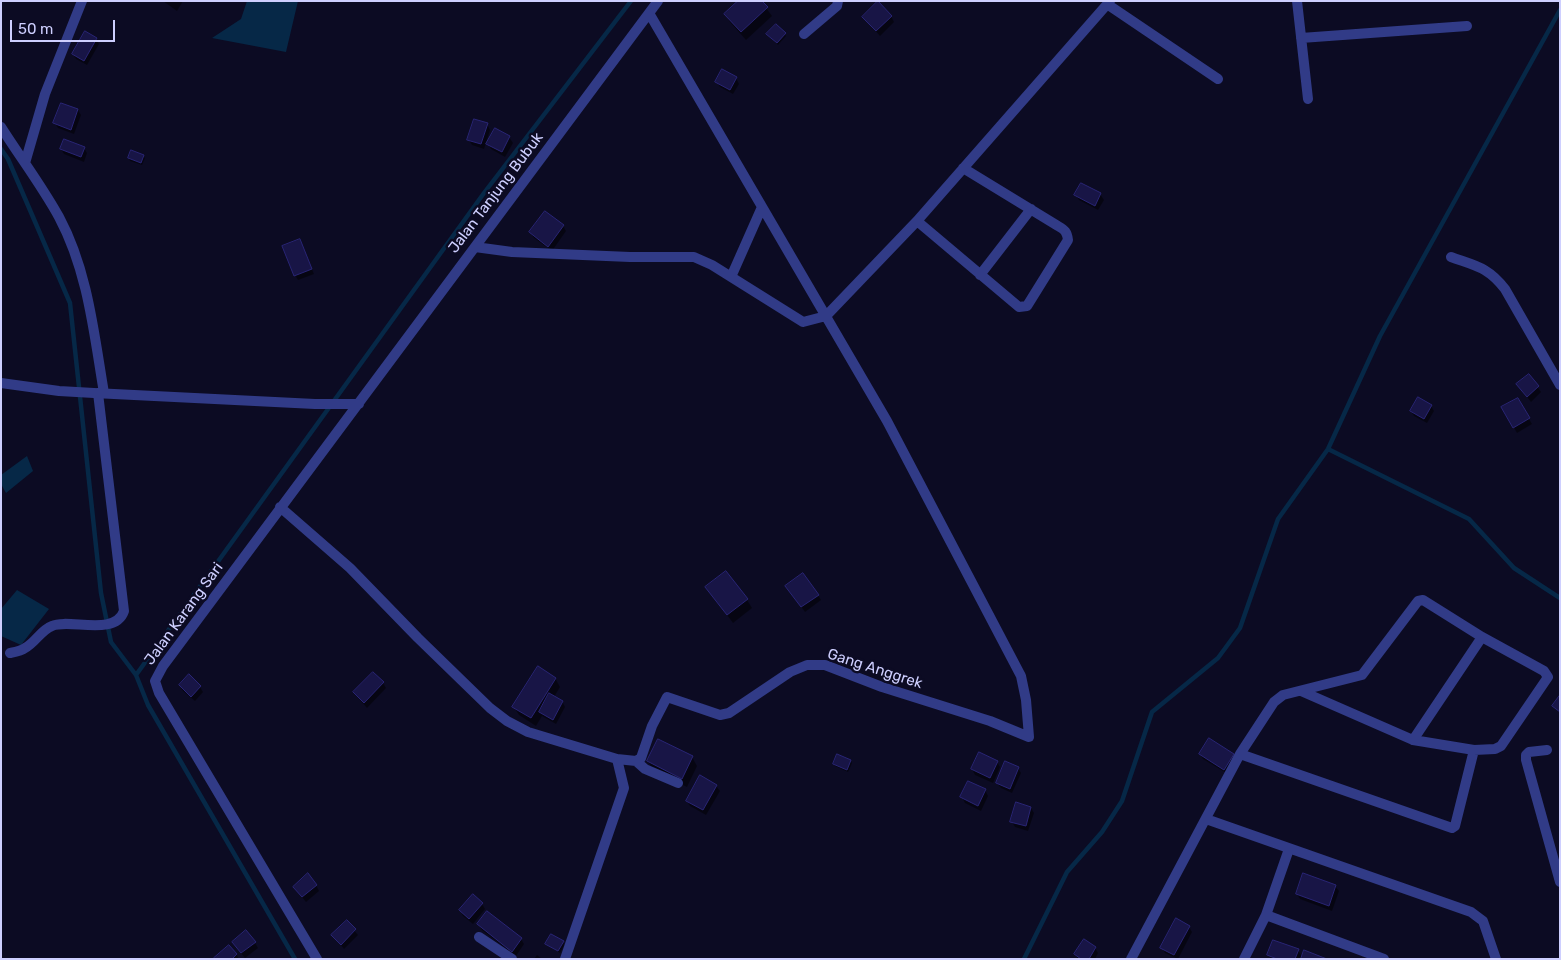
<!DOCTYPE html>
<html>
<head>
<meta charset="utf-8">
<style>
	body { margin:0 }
	#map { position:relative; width:1561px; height:960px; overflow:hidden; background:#0c0b23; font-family:Rubik,sans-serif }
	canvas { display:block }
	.frame { position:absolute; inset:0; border:2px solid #cecfff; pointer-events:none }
	.scale { position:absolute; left:10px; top:20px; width:105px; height:22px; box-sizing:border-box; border:2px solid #cecfff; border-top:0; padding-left:6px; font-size:15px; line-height:18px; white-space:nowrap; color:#cecfff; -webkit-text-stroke:4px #0c0b23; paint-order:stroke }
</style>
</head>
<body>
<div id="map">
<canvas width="1561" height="960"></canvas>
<div class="frame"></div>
<div class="scale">50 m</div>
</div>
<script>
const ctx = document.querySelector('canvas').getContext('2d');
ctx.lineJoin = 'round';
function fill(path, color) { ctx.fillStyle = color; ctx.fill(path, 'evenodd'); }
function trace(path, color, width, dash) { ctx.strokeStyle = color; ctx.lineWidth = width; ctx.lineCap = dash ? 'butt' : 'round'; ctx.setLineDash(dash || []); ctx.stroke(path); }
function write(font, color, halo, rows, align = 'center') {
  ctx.font = font + ' Rubik,sans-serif'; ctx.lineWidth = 5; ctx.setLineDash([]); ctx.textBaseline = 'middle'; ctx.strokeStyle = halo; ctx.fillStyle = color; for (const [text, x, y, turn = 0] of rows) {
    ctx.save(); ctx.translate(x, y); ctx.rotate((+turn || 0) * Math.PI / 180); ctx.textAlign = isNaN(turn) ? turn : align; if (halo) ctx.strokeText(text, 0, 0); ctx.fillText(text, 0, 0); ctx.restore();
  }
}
const water = new Path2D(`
	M 247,1 L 298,1 L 286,52 L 212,38 L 241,19 Z
	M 27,456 L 33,471 L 6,493 L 1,484 L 1,475 Z
	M 17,590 L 49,609 L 21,645 L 1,636 L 1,609 Z`);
const shadow = new Path2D(`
	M 163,1 L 183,1 L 177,11 Z
	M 761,1 L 772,16 L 746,40 L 730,22 L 725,14 Z
	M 891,16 L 894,22 L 880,36 L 863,17 Z
	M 785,34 L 786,36 L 778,45 L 769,36 Z
	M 96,39 L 99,44 L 87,65 L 76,59 L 73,54 Z
	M 736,78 L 739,84 L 733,94 L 720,87 L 717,82 Z
	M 78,110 L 81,115 L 74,134 L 58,128 L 55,123 Z
	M 487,124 L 490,130 L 484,149 L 472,145 L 469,140 Z
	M 496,130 L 509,137 L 513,143 L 505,157 L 491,149 L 488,144 Z
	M 84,148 L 87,153 L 84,162 L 64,154 L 61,149 Z
	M 143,156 L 145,158 L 142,165 L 130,161 L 129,158 Z
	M 1081,184 L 1100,194 L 1104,200 L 1098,210 L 1079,200 L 1076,195 Z
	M 563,226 L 566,231 L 552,251 L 534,238 L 531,233 Z
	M 302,246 L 314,274 L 298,280 L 295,275 Z
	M 1529,375 L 1541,392 L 1531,402 L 1518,385 Z
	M 1517,399 L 1532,424 L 1517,433 L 1503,408 Z
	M 1431,406 L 1434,411 L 1427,423 L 1414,416 L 1411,411 Z
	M 707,588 L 747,600 L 752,608 L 733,623 Z
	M 790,591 L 818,595 L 821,600 L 805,612 Z
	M 555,678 L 560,687 L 554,697 L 562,701 L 565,707 L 556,724 L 542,716 L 536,726 L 519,715 L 514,707 Z
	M 383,683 L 386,688 L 367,708 L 354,693 Z
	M 180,686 L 200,687 L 203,692 L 195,701 L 183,691 Z
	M 1200,754 L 1233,755 L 1237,760 L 1228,774 L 1203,759 Z
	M 692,757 L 697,766 L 687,787 L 653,770 L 648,761 Z
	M 851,761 L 852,763 L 848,772 L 835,766 L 834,764 Z
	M 997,762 L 1000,767 L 993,783 L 975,775 L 972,769 Z
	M 1018,768 L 1021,773 L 1012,793 L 1001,788 L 997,783 Z
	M 716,786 L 720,791 L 706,815 L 690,806 L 687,801 Z
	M 985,790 L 988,796 L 981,811 L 965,803 L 962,797 Z
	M 1031,808 L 1034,813 L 1028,831 L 1015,827 L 1012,822 Z
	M 316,885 L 319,891 L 306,902 L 294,887 Z
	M 1335,886 L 1339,891 L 1332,911 L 1300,899 L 1297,894 Z
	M 473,896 L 482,904 L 485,909 L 473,924 L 463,916 L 460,910 Z
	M 487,913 L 521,939 L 524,944 L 516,956 L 482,930 L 478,924 Z
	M 347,922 L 358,935 L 344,949 L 333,935 Z
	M 1189,927 L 1192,932 L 1178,959 L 1165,953 L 1162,948 Z
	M 1084,940 L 1095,948 L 1098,953 L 1095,959 L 1084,959 L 1078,955 L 1078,959 L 1075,954 Z
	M 563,942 L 564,945 L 560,953 L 547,944 Z
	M 255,943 L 258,948 L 245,958 L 236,947 Z
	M 1298,950 L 1302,957 L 1324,959 L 1271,959 L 1269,955 Z
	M 236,954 L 239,959 L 216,959 Z
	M 537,955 L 542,959 L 534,959 Z`);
const stream = new Path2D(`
	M 1,149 L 8,159 L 70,303 L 101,593 L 111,642 L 136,675 L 148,705 L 295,959
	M 1328,449 L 1469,519 L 1514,568 L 1560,598
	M 136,675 L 484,193 L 631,1
	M 1024,959 L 1067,872 L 1102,832 L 1122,801 L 1152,712 L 1218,658 L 1240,628 L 1278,519 L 1328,449 L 1380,336 L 1560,10`);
const building = new Path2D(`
	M 738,1 L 762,1 L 768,7 L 741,32 L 724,14 Z
	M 878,1 L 892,16 L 876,31 L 862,17 Z
	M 776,24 L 786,33 L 777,43 L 766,34 Z
	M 85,31 L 97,38 L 84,61 L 72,54 Z
	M 722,69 L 737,77 L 730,90 L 715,82 Z
	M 61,103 L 78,109 L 71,130 L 53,123 Z
	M 474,119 L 488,123 L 481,144 L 467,140 Z
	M 495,128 L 510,136 L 502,152 L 486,144 Z
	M 64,139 L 85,147 L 81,157 L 60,149 Z
	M 131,150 L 144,155 L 141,163 L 128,158 Z
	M 1081,183 L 1101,193 L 1095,206 L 1074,195 Z
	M 545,211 L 564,225 L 548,247 L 529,232 Z
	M 300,239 L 312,269 L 294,276 L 282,246 Z
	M 1529,374 L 1539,386 L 1527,397 L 1516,384 Z
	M 1418,397 L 1432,405 L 1424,419 L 1410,411 Z
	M 1518,398 L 1530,418 L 1513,428 L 1501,407 Z
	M 726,571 L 748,599 L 727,615 L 705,587 Z
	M 803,573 L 819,595 L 801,607 L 785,586 Z
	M 538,666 L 556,678 L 531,718 L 512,707 Z
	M 373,672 L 384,682 L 364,703 L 353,692 Z
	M 189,674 L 201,686 L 191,697 L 179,685 Z
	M 549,693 L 563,701 L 553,720 L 539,712 Z
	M 1560,695 L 1560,712 L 1552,706 Z
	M 1209,738 L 1234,754 L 1224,770 L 1199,754 Z
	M 658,739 L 693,756 L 682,779 L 647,761 Z
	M 979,752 L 998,761 L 990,778 L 971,769 Z
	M 837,754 L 851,760 L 847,770 L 833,764 Z
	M 1005,761 L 1019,767 L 1010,789 L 996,783 Z
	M 700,775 L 717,785 L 703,810 L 686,801 Z
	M 968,781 L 986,789 L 978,806 L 960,797 Z
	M 1016,802 L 1031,807 L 1026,826 L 1010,822 Z
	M 308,873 L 317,885 L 302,897 L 293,887 Z
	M 1303,873 L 1336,885 L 1329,906 L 1296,894 Z
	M 473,894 L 483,903 L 469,919 L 459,910 Z
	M 487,911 L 522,938 L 512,952 L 477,924 Z
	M 1176,918 L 1190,926 L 1174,955 L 1160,948 Z
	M 347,920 L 356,929 L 341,945 L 331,935 Z
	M 246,930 L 256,942 L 241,953 L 232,942 Z
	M 551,934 L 564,941 L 558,951 L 545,944 Z
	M 1084,939 L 1096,947 L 1089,959 L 1081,959 L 1074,954 Z
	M 1273,940 L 1299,949 L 1295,959 L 1277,959 L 1267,955 Z
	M 229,945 L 237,954 L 232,959 L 215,959 L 214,958 Z
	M 1304,950 L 1327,959 L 1301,959 Z`);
const street = new Path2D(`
	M 1297,1 L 1308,99
	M 1107,4 L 1218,79
	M 804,34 L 837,6 L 838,1
	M 1301,38 L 1467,26
	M 1,127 C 20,157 42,186 59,217 C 88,271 94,334 104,393
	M 25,163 L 45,94 L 82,1
	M 917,221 L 1019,307 L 1027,306 L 1068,240 C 1067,232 1065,230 1058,226 L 963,168
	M 475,247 L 512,252 L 630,257 L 694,257 L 712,265 L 803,322 L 826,316 L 917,221 L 1110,1
	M 1451,257 C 1476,266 1488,267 1505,289 L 1560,385
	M 980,275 L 1031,209
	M 731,277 L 762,207
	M 1,383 L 59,391 L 94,393 L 315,404 L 359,404
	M 280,507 L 350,568 L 418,638 L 490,708 L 507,721 L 528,732 L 617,759 L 636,761 L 641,758 L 652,726 L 667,697 L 720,715 L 729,713 L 790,672 L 807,665 L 825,665 L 882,687 L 990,721 L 1029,737 L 1026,700 L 1021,676 L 887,421 L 649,13
	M 10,653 C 15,652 21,651 25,648 C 35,643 41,630 52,626 C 69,618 115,637 124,611 L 98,393
	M 1413,740 L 1482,637
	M 1547,750 L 1529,752 L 1526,755 L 1526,760 L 1560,882
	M 1240,754 L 1452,828 L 1455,826 L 1474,750
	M 636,761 L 645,769 L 678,783
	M 1206,819 L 1471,912 L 1483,921 L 1496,959
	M 1266,915 L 1384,959
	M 479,937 L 512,959
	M 317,959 L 159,693 L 155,681 L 163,666 L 658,1
	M 565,959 L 624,788 L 617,759
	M 1131,959 L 1240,754 L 1274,702 L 1283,695 L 1362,675 L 1418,601 L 1423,600 L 1482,637 L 1544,671 L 1548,677 L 1501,746 L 1495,749 L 1474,750 L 1413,740 L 1301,691
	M 1244,959 L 1266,915 L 1289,849`);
const streetNames = [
	["Jalan Tanjung Bubuk",496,193,-53],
	["Jalan Karang Sari",184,614,-54],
	["Gang Anggrek",875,669,18]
];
fill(water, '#062847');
fill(shadow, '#0007');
trace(stream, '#062847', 4.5);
fill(building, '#181546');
trace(building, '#292575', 1);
trace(street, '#313b87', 10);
write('15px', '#cecfff', '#0c0b23', streetNames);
</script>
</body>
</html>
